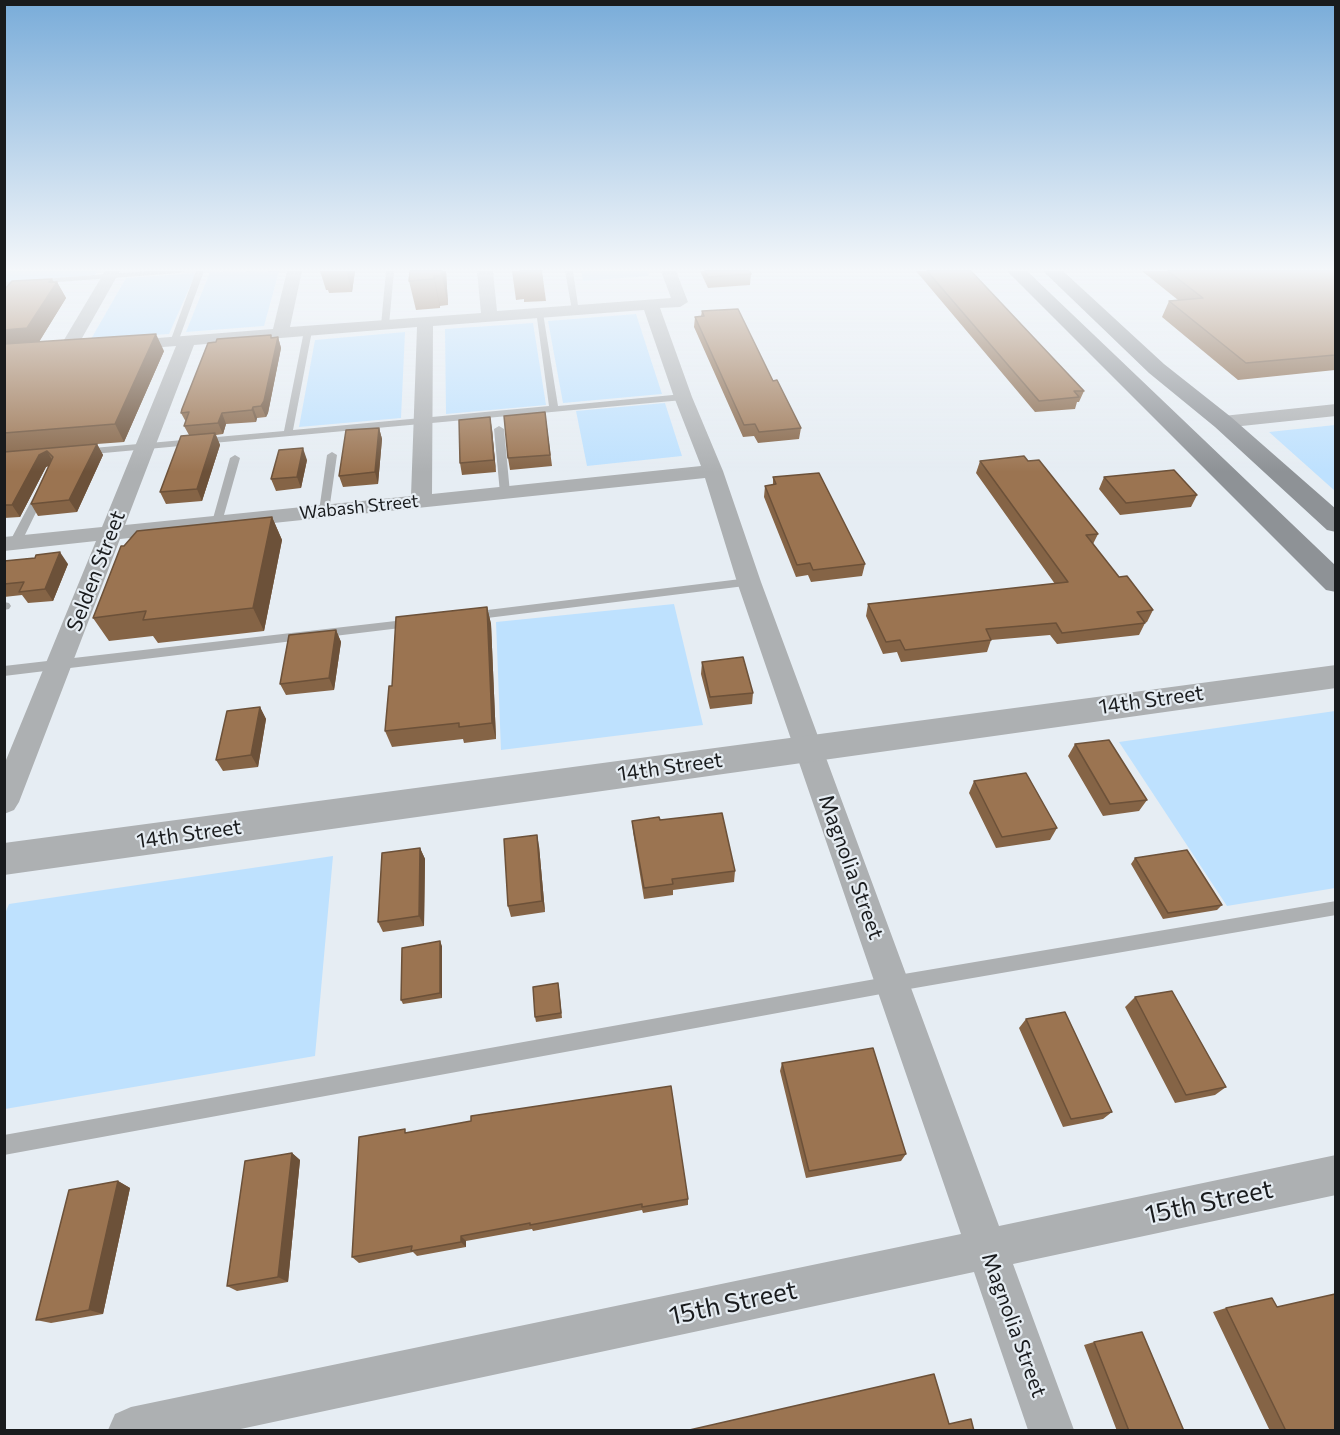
<!DOCTYPE html>
<html>
<head>
<meta charset="utf-8">
<style>
	body { margin:0 }
	#map { position:relative; width:1340px; height:1435px; overflow:hidden; background:#e6edf3; font-family:Commissioner,sans-serif }
	canvas { display:block }
	.frame { position:absolute; inset:0; border:6px solid #191b1d; pointer-events:none }
</style>
</head>
<body>
<div id="map">
<canvas width="1340" height="1435"></canvas>
<div class="frame"></div>
</div>
<script>
const ctx = document.querySelector('canvas').getContext('2d');
ctx.lineJoin = 'round';
function fill(path, color) { ctx.fillStyle = color; ctx.fill(path, 'evenodd'); }
function trace(path, color, width, dash) { ctx.strokeStyle = color; ctx.lineWidth = width; ctx.lineCap = dash ? 'butt' : 'round'; ctx.setLineDash(dash || []); ctx.stroke(path); }
function write(font, color, halo, rows, align = 'center') {
  ctx.font = font + ' Commissioner,sans-serif'; ctx.lineWidth = 4.5; ctx.setLineDash([]); ctx.textBaseline = 'middle'; ctx.strokeStyle = halo; ctx.fillStyle = color; for (const [text, x, y, turn = 0] of rows) {
    ctx.save(); ctx.translate(x, y); ctx.rotate((+turn || 0) * Math.PI / 180); ctx.textAlign = isNaN(turn) ? turn : align; if (halo) ctx.strokeText(text, 0, 0); ctx.fillText(text, 0, 0); ctx.restore();
  }
}
const green = new Path2D(`
	M 5,271 L 97,271 L 95,275 L 5,282 Z
	M 279,271 L 264,326 L 186,332 L 210,272 Z
	M 581,271 L 648,271 L 649,276 L 583,281 Z
	M 196,273 L 169,334 L 91,339 L 126,278 Z
	M 636,314 L 662,394 L 563,403 L 548,321 Z
	M 533,323 L 546,405 L 446,414 L 445,329 Z
	M 405,332 L 401,418 L 299,427 L 315,340 Z
	M 665,403 L 682,456 L 587,466 L 576,411 Z
	M 1335,425 L 1335,491 L 1269,432 Z
	M 674,604 L 703,725 L 501,750 L 496,622 Z
	M 1335,711 L 1335,888 L 1227,906 L 1119,742 Z
	M 333,856 L 315,1056 L 5,1109 L 4,916 L 9,904 Z`);
const service = new Path2D(`
	M 146,271 L 184,271 L 180,273 L 4,286 L 4,282 Z
	M 196,271 L 204,271 L 178,342 L 171,344 L 170,342 Z
	M 386,271 L 394,271 L 389,325 L 385,327 L 381,325 Z
	M 565,271 L 573,271 L 579,312 L 572,310 Z
	M 536,311 L 543,313 L 558,406 L 683,394 L 688,397 L 683,400 L 82,455 L 77,452 L 82,449 L 284,431 L 304,331 L 308,328 L 312,331 L 293,430 L 549,406 Z
	M 499,426 L 504,429 L 510,493 L 505,496 L 500,493 L 494,429 Z
	M 332,452 L 337,455 L 329,511 L 324,514 L 319,511 L 327,455 Z
	M 235,455 L 240,458 L 222,522 L 217,525 L 213,524 L 212,522 L 230,458 Z
	M 41,489 L 46,492 L 21,543 L 19,545 L 11,545 L 9,543 L 36,492 Z
	M 749,578 L 755,582 L 753,585 L 471,620 L 465,616 L 471,612 Z
	M 4,602 L 9,603 L 11,606 L 9,609 L 4,610 Z
	M 413,619 L 419,623 L 417,626 L 4,676 L 4,666 Z
	M 1336,901 L 1336,915 L 892,992 L 4,1155 L 4,1135 L 892,976 Z`);
const minor = new Path2D(`
	M 105,271 L 120,271 L 73,354 L 61,354 L 58,350 Z
	M 287,271 L 302,271 L 290,327 L 481,313 L 477,271 L 493,271 L 497,311 L 671,298 L 661,271 L 676,271 L 688,302 L 680,307 L 660,308 L 692,397 L 723,471 L 761,582 L 999,1226 L 1336,1155 L 1336,1195 L 1013,1264 L 1074,1430 L 1028,1430 L 974,1272 L 236,1430 L 108,1430 L 115,1414 L 131,1407 L 961,1234 L 737,582 L 705,478 L 120,539 L 19,802 L 14,810 L 4,814 L 4,765 L 96,541 L 4,551 L 4,537 L 102,527 L 176,346 L 125,350 L 119,349 L 116,345 L 119,341 L 273,329 ZM 644,310 L 674,397 L 701,466 L 432,494 L 433,326 ZM 417,327 L 411,496 L 125,525 L 194,345 Z
	M 1336,404 L 1336,416 L 1223,428 L 1216,426 L 1213,422 L 1216,418 L 1223,416 Z`);
const tertiary = new Path2D(`
	M 1336,665 L 1336,688 L 4,875 L 4,843 Z`);
const secondary = new Path2D(`
	M 1007,271 L 1027,271 L 1336,566 L 1336,592 L 1326,590 Z
	M 1043,271 L 1063,271 L 1164,364 L 1231,417 L 1336,509 L 1336,532 L 1327,530 L 1215,427 L 1149,373 Z`);
const wall = new Path2D(`
	M 320,271 L 355,271 L 352,292 L 329,293 L 328,290 L 326,290 Z
	M 410,271 L 446,271 L 448,305 L 440,306 L 440,308 L 416,310 L 409,281 Z
	M 512,271 L 542,271 L 546,301 L 524,302 L 524,299 L 516,300 Z
	M 700,271 L 749,271 L 751,274 L 750,285 L 708,288 Z
	M 916,271 L 971,271 L 1084,391 L 1079,402 L 1077,402 L 1075,409 L 1035,412 Z
	M 1142,271 L 1335,271 L 1335,370 L 1238,380 L 1162,317 L 1169,301 L 1178,300 Z
	M 57,282 L 66,298 L 39,342 L 164,351 L 124,442 L 97,444 L 103,455 L 77,512 L 38,516 L 31,504 L 49,466 L 46,467 L 20,517 L 4,518 L 4,290 Z
	M 702,311 L 773,381 L 801,428 L 799,439 L 758,443 L 754,436 L 743,437 L 694,327 L 695,317 L 701,316 Z
	M 278,337 L 281,348 L 268,413 L 266,417 L 257,418 L 256,422 L 226,424 L 223,434 L 216,435 L 220,445 L 202,501 L 166,504 L 160,492 L 189,435 L 184,426 L 186,422 L 181,413 L 272,338 Z
	M 545,412 L 552,466 L 510,470 L 508,458 Z
	M 379,428 L 382,439 L 378,484 L 343,487 L 339,476 Z
	M 492,429 L 496,472 L 462,475 L 460,463 Z
	M 307,460 L 301,488 L 276,491 L 271,479 Z
	M 980,461 L 1028,461 L 1098,534 L 1093,544 L 1119,577 L 1153,610 L 1147,622 L 1145,623 L 1139,635 L 1057,644 L 1050,635 L 991,640 L 987,652 L 901,662 L 897,652 L 883,654 L 866,616 L 868,604 L 1055,584 L 976,473 Z
	M 773,477 L 865,564 L 862,576 L 811,582 L 808,575 L 796,577 L 764,497 L 765,486 L 773,485 Z
	M 1104,477 L 1197,495 L 1191,507 L 1120,515 L 1099,489 Z
	M 272,517 L 282,540 L 264,631 L 158,643 L 153,636 L 109,641 L 93,618 Z
	M 35,558 L 68,564 L 53,601 L 28,603 L 22,595 L 4,597 L 4,561 Z
	M 487,607 L 491,624 L 496,739 L 464,743 L 463,739 L 392,747 L 385,731 L 392,686 Z
	M 336,630 L 341,642 L 334,690 L 286,695 L 280,684 Z
	M 702,662 L 753,693 L 752,704 L 710,709 L 701,674 Z
	M 260,707 L 266,719 L 258,767 L 223,771 L 216,760 Z
	M 1075,744 L 1147,800 L 1139,811 L 1103,816 L 1068,756 Z
	M 974,781 L 1057,828 L 1050,840 L 996,848 L 969,793 Z
	M 660,820 L 735,871 L 734,882 L 673,890 L 673,895 L 644,899 L 633,832 L 632,821 Z
	M 539,846 L 545,912 L 511,917 L 508,906 Z
	M 420,848 L 425,859 L 424,926 L 383,932 L 378,922 Z
	M 1135,858 L 1222,905 L 1217,910 L 1163,919 L 1131,864 Z
	M 442,946 L 442,998 L 403,1004 L 401,1000 Z
	M 559,988 L 562,1018 L 536,1022 L 535,1017 Z
	M 1135,997 L 1226,1087 L 1215,1095 L 1175,1103 L 1125,1007 Z
	M 1026,1019 L 1112,1112 L 1103,1119 L 1063,1127 L 1019,1028 Z
	M 782,1063 L 906,1154 L 901,1161 L 806,1178 L 780,1071 Z
	M 408,1132 L 688,1199 L 688,1205 L 643,1213 L 642,1210 L 533,1231 L 532,1229 L 466,1241 L 466,1247 L 417,1256 L 413,1252 L 359,1263 L 352,1257 Z
	M 292,1153 L 300,1160 L 288,1282 L 237,1291 L 227,1286 Z
	M 118,1181 L 130,1188 L 103,1314 L 51,1323 L 36,1320 Z
	M 1277,1307 L 1335,1431 L 1270,1431 L 1213,1312 L 1226,1308 Z
	M 1094,1342 L 1184,1431 L 1117,1431 L 1084,1345 Z`);
const shadedWall = new Path2D(`
	M 346,271 L 355,271 L 352,292 Z
	M 442,271 L 446,271 L 448,305 L 442,276 Z
	M 434,276 L 440,306 L 440,308 L 434,279 Z
	M 52,279 L 55,285 L 57,282 L 66,298 L 37,345 L 4,348 L 4,330 Z
	M 156,334 L 164,351 L 124,442 L 115,424 Z
	M 278,337 L 281,348 L 268,413 L 266,417 L 261,406 Z
	M 253,407 L 257,418 L 256,422 L 252,410 Z
	M 222,413 L 226,424 L 223,434 L 218,423 Z
	M 490,417 L 492,429 L 496,472 L 494,460 Z
	M 379,428 L 382,439 L 378,484 L 375,472 Z
	M 215,433 L 220,445 L 202,501 L 197,489 Z
	M 97,444 L 103,455 L 77,512 L 69,500 Z
	M 303,448 L 307,460 L 301,488 L 297,477 Z
	M 47,451 L 54,463 L 46,467 L 20,517 L 12,505 L 39,455 Z
	M 272,517 L 282,540 L 264,631 L 253,608 Z
	M 60,552 L 68,564 L 53,601 L 45,589 Z
	M 487,607 L 491,624 L 496,739 L 492,723 Z
	M 336,630 L 341,642 L 334,690 L 329,678 Z
	M 260,707 L 266,719 L 258,767 L 251,755 Z
	M 537,835 L 539,846 L 545,912 L 542,901 Z
	M 420,848 L 425,859 L 424,926 L 419,916 Z
	M 440,941 L 442,946 L 442,998 L 440,993 Z
	M 292,1153 L 300,1160 L 288,1282 L 278,1277 Z
	M 118,1181 L 130,1188 L 103,1314 L 89,1310 Z
	M 461,1236 L 466,1241 L 466,1247 L 461,1242 Z`);
const building = new Path2D(`
	M 410,271 L 442,271 L 442,276 L 434,276 L 434,279 L 409,281 Z
	M 520,271 L 542,271 L 521,273 Z
	M 705,271 L 749,271 L 751,274 L 708,277 Z
	M 927,271 L 971,271 L 1084,391 L 1074,391 L 1079,397 L 1039,401 Z
	M 1168,271 L 1335,271 L 1335,355 L 1246,363 L 1169,301 L 1203,298 Z
	M 52,279 L 49,282 L 57,282 L 27,328 L 4,330 L 4,290 L 12,281 Z
	M 738,309 L 773,381 L 777,380 L 801,428 L 759,432 L 755,424 L 744,425 L 695,317 L 704,316 L 702,311 Z
	M 156,334 L 115,424 L 4,433 L 4,344 Z
	M 271,335 L 271,338 L 278,337 L 264,401 L 261,406 L 253,407 L 252,410 L 222,413 L 218,423 L 184,426 L 189,412 L 181,413 L 182,409 L 208,343 L 216,342 L 217,339 Z
	M 545,412 L 550,455 L 508,458 L 504,416 Z
	M 490,417 L 494,460 L 460,463 L 459,420 Z
	M 379,428 L 375,472 L 339,476 L 346,430 Z
	M 215,433 L 197,489 L 160,492 L 181,436 Z
	M 97,444 L 69,500 L 31,504 L 53,457 L 47,451 L 39,455 L 12,505 L 4,505 L 4,452 Z
	M 303,448 L 297,477 L 271,479 L 279,450 Z
	M 1024,456 L 1028,461 L 1039,460 L 1098,534 L 1086,535 L 1119,577 L 1127,576 L 1153,610 L 1137,612 L 1145,623 L 1062,633 L 1056,623 L 986,629 L 991,640 L 905,650 L 900,640 L 886,642 L 868,604 L 1068,582 L 980,461 Z
	M 1174,470 L 1197,495 L 1126,503 L 1104,477 Z
	M 819,473 L 865,564 L 813,570 L 810,563 L 797,565 L 765,486 L 776,484 L 773,477 Z
	M 272,517 L 253,608 L 143,620 L 146,611 L 93,618 L 121,546 L 124,546 L 137,531 Z
	M 60,552 L 45,589 L 19,592 L 24,582 L 4,584 L 4,561 L 35,558 L 36,555 Z
	M 487,607 L 492,723 L 459,727 L 459,723 L 385,731 L 389,686 L 392,686 L 396,617 Z
	M 336,630 L 329,678 L 280,684 L 289,635 Z
	M 743,657 L 753,693 L 710,697 L 702,662 Z
	M 260,707 L 251,755 L 216,760 L 227,711 Z
	M 1109,740 L 1147,800 L 1110,804 L 1075,744 Z
	M 1026,773 L 1057,828 L 1002,837 L 974,781 Z
	M 722,813 L 735,871 L 672,879 L 673,884 L 644,888 L 632,821 L 659,817 L 660,820 Z
	M 537,835 L 542,901 L 508,906 L 504,839 Z
	M 420,848 L 419,916 L 378,922 L 382,853 Z
	M 1187,850 L 1222,905 L 1168,913 L 1135,858 Z
	M 440,941 L 440,993 L 401,1000 L 402,948 Z
	M 558,983 L 561,1013 L 535,1017 L 533,987 Z
	M 1172,991 L 1226,1087 L 1186,1095 L 1135,997 Z
	M 1065,1012 L 1112,1112 L 1071,1119 L 1026,1019 Z
	M 873,1048 L 906,1154 L 809,1171 L 782,1063 Z
	M 671,1086 L 688,1199 L 642,1207 L 642,1204 L 530,1225 L 530,1223 L 461,1236 L 461,1242 L 411,1251 L 412,1246 L 352,1257 L 359,1137 L 405,1129 L 405,1133 L 471,1121 L 471,1116 Z
	M 292,1153 L 278,1277 L 227,1286 L 245,1161 Z
	M 118,1181 L 89,1310 L 36,1320 L 69,1190 Z
	M 1335,1294 L 1335,1431 L 1286,1431 L 1226,1308 L 1272,1298 L 1277,1307 Z
	M 1142,1332 L 1184,1431 L 1129,1431 L 1094,1342 Z
	M 934,1374 L 949,1424 L 971,1419 L 974,1431 L 685,1431 Z`);
const farStreetnames = [
	["Wabash Street",359,507,-6]
];
const streetNames = [
	["Selden Street",96,571,-69],
	["14th Street",1151,700,-8],
	["14th Street",670,767,-8],
	["14th Street",189,834,-8],
	["Magnolia Street",851,867,70],
	["Magnolia Street",1014,1325,70]
];
const nearStreetnames = [
	["15th Street",1209,1202,-12],
	["15th Street",733,1303,-12]
];
fill(green, '#bee1fe');
fill(service, '#adb0b2');
fill(minor, '#adb0b2');
fill(tertiary, '#adb0b2');
fill(secondary, '#8e9296');
fill(wall, '#856446');
fill(shadedWall, '#6c5139');
fill(building, '#9b7451');
trace(building, '#6c5139', 1.5);
const sky = ctx.createLinearGradient(0, 0, 0, 472);
sky.addColorStop(0, '#79acd9');
sky.addColorStop(0.57, '#f4f7fa');
sky.addColorStop(1, '#f4f7fa00');
ctx.fillStyle = sky;
ctx.fillRect(0, 0, 1340, 472);
write('18px', '#191b1d', '#e6edf3', farStreetnames);
write('21px', '#191b1d', '#e6edf3', streetNames);
write('26px', '#191b1d', '#e6edf3', nearStreetnames);
</script>
</body>
</html>
